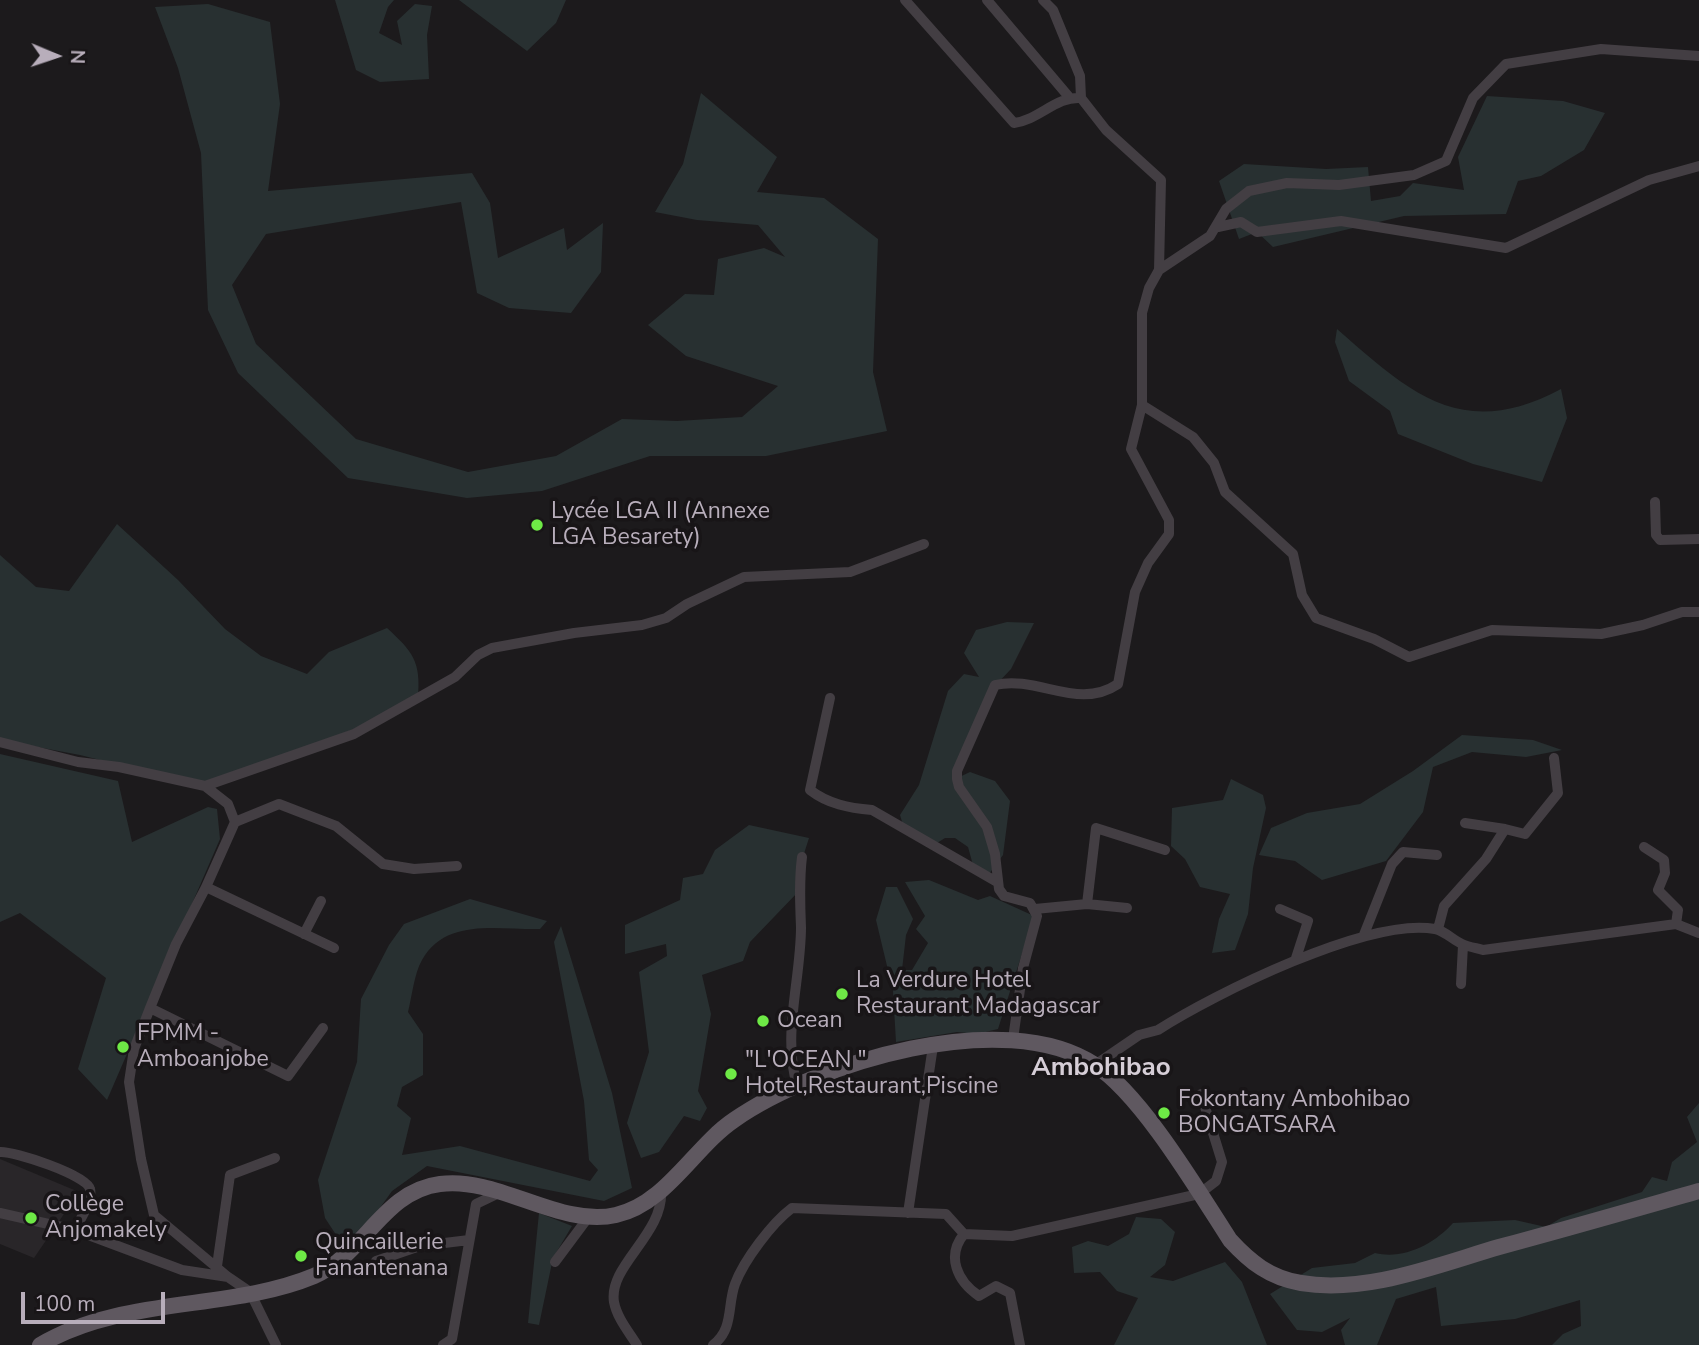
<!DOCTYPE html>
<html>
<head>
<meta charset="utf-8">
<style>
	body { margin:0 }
	#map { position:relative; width:1699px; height:1345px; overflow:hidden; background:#1c1a1c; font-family:"Nunito Sans",sans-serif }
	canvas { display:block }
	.north { position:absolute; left:21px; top:21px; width:70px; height:70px; -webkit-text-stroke:5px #181517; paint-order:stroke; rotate:92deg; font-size:19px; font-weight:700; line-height:28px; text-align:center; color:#b8aebb }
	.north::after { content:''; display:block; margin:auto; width:24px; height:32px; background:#b8aebb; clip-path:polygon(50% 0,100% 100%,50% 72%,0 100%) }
	.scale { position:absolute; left:21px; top:1292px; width:144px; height:32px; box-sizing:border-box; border:4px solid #b8aebb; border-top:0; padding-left:9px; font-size:21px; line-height:24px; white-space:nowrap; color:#b8aebb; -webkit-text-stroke:5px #181517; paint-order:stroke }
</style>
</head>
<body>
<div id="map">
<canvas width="1699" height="1345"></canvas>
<div class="north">N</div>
<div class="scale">100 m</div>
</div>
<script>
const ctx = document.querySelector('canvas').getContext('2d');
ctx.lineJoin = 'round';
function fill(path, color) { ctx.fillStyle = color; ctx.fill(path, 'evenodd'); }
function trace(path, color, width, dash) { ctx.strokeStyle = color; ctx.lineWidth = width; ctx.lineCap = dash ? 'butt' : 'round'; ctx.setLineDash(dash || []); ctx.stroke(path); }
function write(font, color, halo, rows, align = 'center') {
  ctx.font = font + ' "Nunito Sans",sans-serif'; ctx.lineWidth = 7; ctx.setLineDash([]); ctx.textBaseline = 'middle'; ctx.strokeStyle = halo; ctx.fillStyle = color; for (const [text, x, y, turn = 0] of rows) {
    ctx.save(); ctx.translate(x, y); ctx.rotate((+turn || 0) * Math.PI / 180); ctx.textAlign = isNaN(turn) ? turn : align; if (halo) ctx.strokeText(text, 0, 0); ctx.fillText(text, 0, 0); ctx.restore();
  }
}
const built = new Path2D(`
	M 0,1159 L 79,1192 L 34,1258 L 0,1244 Z`);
const green = new Path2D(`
	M 335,0 L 394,0 L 388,7 L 379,33 L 402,45 L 397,21 L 415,4 L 432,6 L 427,35 L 429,79 L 380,82 L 356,70 Z
	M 459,0 L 566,0 L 556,23 L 527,51 Z
	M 208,4 L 270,22 L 280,104 L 268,191 L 472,173 L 490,203 L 498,258 L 564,228 L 567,250 L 603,223 L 601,272 L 571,313 L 509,308 L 477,293 L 461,202 L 266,234 L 232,285 L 256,344 L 356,439 L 468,472 L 556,456 L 622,419 L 677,421 L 742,417 L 778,386 L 686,356 L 648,325 L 685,294 L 714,295 L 718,259 L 764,248 L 785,257 L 758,225 L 697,220 L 655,212 L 683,164 L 701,93 L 777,157 L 757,192 L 824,198 L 878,239 L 873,372 L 887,431 L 766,456 L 650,456 L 542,491 L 467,498 L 348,478 L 238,373 L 208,310 L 201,153 L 178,68 L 155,7 Z
	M 1487,96 L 1563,101 L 1605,113 L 1584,150 L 1541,176 L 1518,181 L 1506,214 L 1404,216 L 1273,247 L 1257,232 L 1239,239 L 1219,181 L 1244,164 L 1326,169 L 1368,167 L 1371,201 L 1400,196 L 1413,183 L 1464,190 L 1458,157 Z
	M 1337,329 C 1410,393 1462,442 1561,389 L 1567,418 L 1542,482 L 1473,464 L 1398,434 L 1390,411 L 1349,381 L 1335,342 Z
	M 117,524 L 178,580 L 225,629 L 261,656 L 307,674 L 329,652 L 387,628 C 413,652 421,661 418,698 L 383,718 L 205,786 L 80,755 L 0,740 L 0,555 L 36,587 L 69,591 Z
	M 1007,622 L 1034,623 L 1011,669 L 994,687 L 953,780 L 970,772 L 995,781 L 1010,801 L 1003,855 L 986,878 L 973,865 L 968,847 L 955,838 L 945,838 L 937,843 L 906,835 L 900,815 L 919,785 L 948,691 L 964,674 L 979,677 L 964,653 L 976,630 Z
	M 1462,735 L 1533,740 L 1562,750 L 1526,757 L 1472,752 L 1433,767 L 1423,812 L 1386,861 L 1322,880 L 1295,861 L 1259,855 L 1271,828 L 1307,813 L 1360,804 L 1413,771 Z
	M 0,754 L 118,781 L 132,842 L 208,807 L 217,809 L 220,839 L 107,1100 L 78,1069 L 106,978 L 20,913 L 0,922 Z
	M 1231,779 L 1263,795 L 1266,808 L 1253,868 L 1248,914 L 1235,950 L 1212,953 L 1219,919 L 1230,894 L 1200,887 L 1185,859 L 1171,846 L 1172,808 L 1223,800 Z
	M 749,825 L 809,838 L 801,863 L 798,892 L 750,942 L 743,961 L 702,975 L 711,1014 L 698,1091 L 707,1108 L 700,1121 L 684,1116 L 659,1152 L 641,1158 L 627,1123 L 649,1052 L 639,972 L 667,956 L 666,944 L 625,954 L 625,925 L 680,900 L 683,878 L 703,874 L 715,850 Z
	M 929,880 L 978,900 L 990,896 L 1034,916 L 998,1029 L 977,1034 L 957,1032 L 896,1042 L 893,991 L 876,920 L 886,887 L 897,887 L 913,919 L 906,935 L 902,970 L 912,970 L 928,943 L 916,929 L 925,916 L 905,882 Z
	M 470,899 L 547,921 L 540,929 C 499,930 446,917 422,960 C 414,974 412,996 408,1012 L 423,1034 L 423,1075 L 402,1087 L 397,1106 L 411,1118 L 402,1155 L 460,1146 L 590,1181 L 598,1170 L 589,1160 L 584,1101 L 554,942 L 561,926 L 612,1093 L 632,1188 L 604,1201 L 427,1166 L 392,1191 L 348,1253 L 325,1218 L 318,1180 L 357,1062 L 361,999 L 389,945 L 404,924 Z
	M 1699,1103 L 1699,1345 L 1552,1345 L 1563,1334 L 1581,1326 L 1580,1300 L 1515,1319 L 1441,1326 L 1436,1287 L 1396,1299 L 1377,1345 L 1345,1345 L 1341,1330 L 1350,1318 L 1322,1332 L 1297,1330 L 1270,1294 L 1312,1268 L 1355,1263 L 1375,1253 C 1404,1260 1434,1244 1453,1223 L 1515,1220 L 1546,1227 L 1561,1218 L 1642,1192 L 1652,1177 L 1667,1181 L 1672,1162 L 1697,1142 L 1687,1117 Z
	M 539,1213 L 572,1226 L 553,1258 L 539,1325 L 528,1323 Z
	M 1136,1217 L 1161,1219 L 1175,1232 L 1165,1265 L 1150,1277 L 1173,1281 L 1225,1262 L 1242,1282 L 1267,1345 L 1114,1345 L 1138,1298 L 1117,1291 L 1100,1272 L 1074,1273 L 1072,1247 L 1088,1241 L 1108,1246 L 1129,1234 Z`);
const minor = new Path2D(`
	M 905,0 L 1014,123 C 1039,120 1056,96 1081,98
	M 987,0 L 1069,97
	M 1043,0 L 1053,10 L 1080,76 L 1081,98 L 1106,130 L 1161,180 L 1159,270
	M 1218,227 L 1241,222 L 1257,232 L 1341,221 L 1506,248 L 1649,180 L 1699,166
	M 1142,405 L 1193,437 L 1214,463 L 1225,492 L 1293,554 L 1302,595 L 1316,618 L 1374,639 L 1409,657 L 1492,630 L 1601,634 L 1643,625 L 1682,612 L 1699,612
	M 1655,502 L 1656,535 L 1660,540 L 1699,539
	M 830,698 L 810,790 C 828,804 849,808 872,810 L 997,882
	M 0,742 L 78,762 L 119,767 L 205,786 L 228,804 L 235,822 L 206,887 L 176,944 L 150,1008 L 134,1049 L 129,1082 L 141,1159 L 154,1215 L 228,1277
	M 205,786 L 354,734 L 455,677 L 478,655 L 492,648 L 574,633 L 642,625 L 666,618 L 687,604 L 744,577 L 850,572 L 924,544
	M 235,822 L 279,804 L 336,826 L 383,864 L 414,869 L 457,866
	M 1465,823 L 1505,829
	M 1644,847 L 1664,860 L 1665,873 L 1658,890 L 1678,910 L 1676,924
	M 206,887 L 334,948
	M 1087,904 L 1096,828 L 1165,850
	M 1035,909 L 1087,904 L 1127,908
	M 1280,909 L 1308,921 L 1296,958
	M 1438,929 L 1444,906 L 1486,859 L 1505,829 L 1525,834 L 1558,793 L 1554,758
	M 304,934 L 321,901
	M 1363,937 L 1392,864 L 1403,852 L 1437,855
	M 1461,984 L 1463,945
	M 150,1008 L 288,1076 L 323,1028
	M 1013,1039 L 1023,968 L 1037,916 L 1030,903 L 1004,896 L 999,889 L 995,854 L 987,827 L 959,787 L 957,779 L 957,771 L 995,685 C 1038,675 1078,711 1118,684 L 1135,592 L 1148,563 L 1169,534 L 1169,520 L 1131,449 L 1142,405 L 1142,313 L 1149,288 L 1159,270 L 1210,236 L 1226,209 L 1249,191 L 1287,183 L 1339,185 L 1414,175 L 1446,161 L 1473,98 L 1506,64 L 1601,49 L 1699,56
	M 1095,1065 L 1139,1035 L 1158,1030 C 1214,994 1369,917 1435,929 C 1445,931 1453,940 1462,944 C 1469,947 1476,948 1483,950 L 1676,924 L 1699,933
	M 797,1085 C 782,1035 801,979 801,927 C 800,903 799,881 802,857
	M 0,1152 C 14,1151 87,1175 90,1189 C 93,1201 80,1219 75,1230
	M 0,1213 L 75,1230 L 182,1270 L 228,1277 L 250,1292 L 276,1345
	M 908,1213 L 933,1046
	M 964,1234 C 946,1256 957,1281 979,1296 L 996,1286 L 1010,1293 L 1020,1345
	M 376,1261 L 420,1246 L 469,1240
	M 555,1262 L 590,1215
	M 217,1266 L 230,1175 L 275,1158
	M 443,1345 L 452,1339 L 476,1204 L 501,1192
	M 637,1345 C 629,1332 617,1318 614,1302 C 608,1265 665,1234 661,1189
	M 713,1345 C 734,1329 727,1306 735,1284 C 744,1260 772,1223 792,1208 L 946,1214 L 964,1234 L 1012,1236 L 1199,1194 L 1216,1181 L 1222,1162 L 1201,1094`);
const primary = new Path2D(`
	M 40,1345 C 122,1296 230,1311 314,1276 C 364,1255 383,1191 440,1184 C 498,1176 560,1228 616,1215 C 666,1204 694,1147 734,1120 C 816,1063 1004,1005 1095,1065 C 1141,1094 1199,1192 1230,1240 C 1250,1262 1270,1278 1301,1283 C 1366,1294 1437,1265 1499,1247 C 1566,1229 1632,1210 1699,1191`);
const markers = [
	[537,525,7,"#6ee946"],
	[842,994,7,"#6ee946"],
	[763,1021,7,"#6ee946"],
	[123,1047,7,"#6ee946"],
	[731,1074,7,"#6ee946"],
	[1164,1113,7,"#6ee946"],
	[31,1218,7,"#6ee946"],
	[301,1256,7,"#6ee946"]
];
const poiNames = [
	["Lycée LGA II (Annexe",551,512],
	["LGA Besarety)",551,538],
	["La Verdure Hotel",856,981],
	["Restaurant Madagascar",856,1007],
	["Ocean",777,1021],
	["FPMM -",137,1034],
	["Amboanjobe",137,1060],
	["\"L'OCEAN \"",745,1061],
	["Hotel,Restaurant,Piscine",745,1087],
	["Fokontany Ambohibao",1178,1100],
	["BONGATSARA",1178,1126],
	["Collège",45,1205],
	["Anjomakely",45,1231],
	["Quincaillerie",315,1243],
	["Fanantenana",315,1269]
];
const quarterNames = [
	["Ambohibao",1101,1069]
];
fill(built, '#292629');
fill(green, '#283031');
trace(minor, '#433e43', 10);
trace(primary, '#5f5860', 16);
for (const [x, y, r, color] of markers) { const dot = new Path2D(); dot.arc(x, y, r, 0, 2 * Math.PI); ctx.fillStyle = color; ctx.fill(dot); trace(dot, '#181517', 2.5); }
write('23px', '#b8aebb', '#181517', poiNames, 'left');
write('bold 26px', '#d6ced7', '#181517', quarterNames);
</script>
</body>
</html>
